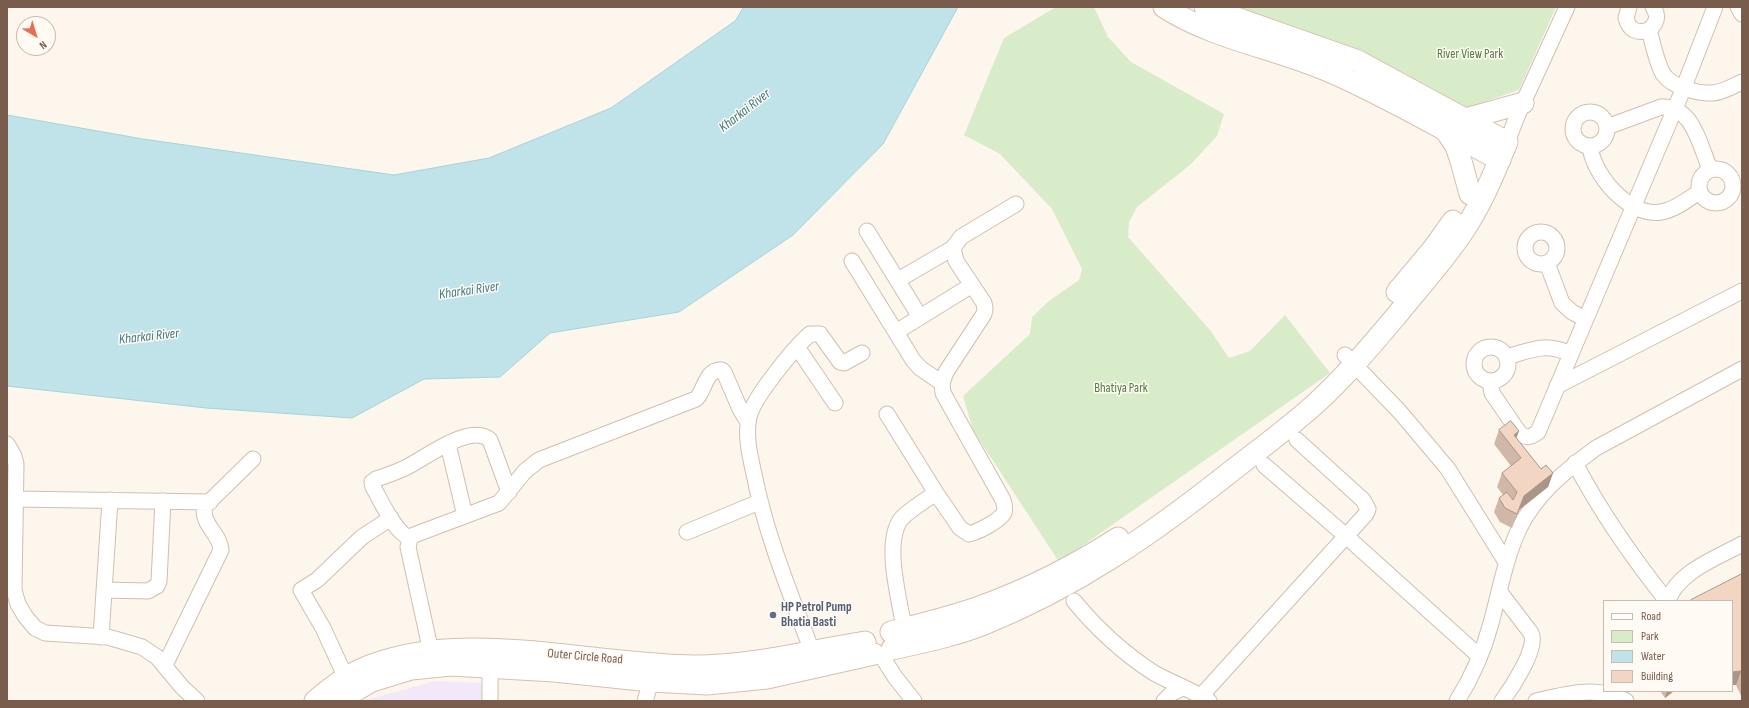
<!DOCTYPE html>
<html>
<head>
<meta charset="utf-8">
<style>
	body { margin:0 }
	#map { position:relative; width:1749px; height:708px; overflow:hidden; background:#fdf6ec; font-family:"Sofia Sans Condensed",sans-serif }
	canvas { display:block }
	.frame { position:absolute; inset:0; border:8px solid #7a5c4d; pointer-events:none }
	.legend { position:absolute; left:1603px; top:600px; width:130px; height:92px; box-sizing:border-box; background:#fffaf3; border:1px solid #cabbb1; margin:0; padding:5px 7px; list-style:none; font-size:12px; color:#7a5c4d }
	.legend li { display:flex; align-items:center; gap:8px; height:20px }
	.legend b { width:20px; border:1px solid #cabbb1 }
	.north { position:absolute; left:16px; top:16px; width:40px; height:40px; box-sizing:border-box; background:#fffaf3; border:1px solid #cabbb1; border-radius:50%; rotate:142deg; font-size:11px; font-weight:700; line-height:16px; text-align:center; color:#7a5c4d }
	.north::after { content:''; display:block; margin:auto; width:14px; height:18px; background:#e76f51; clip-path:polygon(50% 0,100% 100%,50% 72%,0 100%) }
</style>
</head>
<body>
<div id="map">
<canvas width="1749" height="708"></canvas>
<div class="frame"></div>
<ul class="legend">
<li><b style="height:5px;background:#fff"></b>Road</li>
<li><b style="height:11px;background:#d8ecc9"></b>Park</li>
<li><b style="height:11px;background:#bfe3e8"></b>Water</li>
<li><b style="height:11px;background:#f3d5c3"></b>Building</li>
</ul>
<div class="north">N</div>
</div>
<script>
const ctx = document.querySelector('canvas').getContext('2d');
ctx.lineJoin = 'round';
function fill(path, color) { ctx.fillStyle = color; ctx.fill(path, 'evenodd'); }
function trace(path, color, width, dash) { ctx.strokeStyle = color; ctx.lineWidth = width; ctx.lineCap = dash ? 'butt' : 'round'; ctx.setLineDash(dash || []); ctx.stroke(path); }
function write(font, color, halo, rows, align = 'center') {
  ctx.font = font + ' "Sofia Sans Condensed",sans-serif'; ctx.lineWidth = 3; ctx.setLineDash([]); ctx.textBaseline = 'middle'; ctx.strokeStyle = halo; ctx.fillStyle = color; for (const [text, x, y, turn = 0] of rows) {
    ctx.save(); ctx.translate(x, y); ctx.rotate((+turn || 0) * Math.PI / 180); ctx.textAlign = isNaN(turn) ? turn : align; if (halo) ctx.strokeText(text, 0, 0); ctx.fillText(text, 0, 0); ctx.restore();
  }
}
const education = new Path2D(`
	M 435,681 L 483,683 L 483,701 L 362,701 Z`);
const green = new Path2D(`
	M 1056,7 L 1094,7 L 1108,37 L 1131,62 L 1224,114 L 1217,136 L 1190,165 L 1137,207 L 1129,222 L 1128,237 L 1210,330 L 1229,358 L 1250,351 L 1285,315 L 1330,373 L 1059,562 L 973,430 L 963,396 L 1030,334 L 1032,317 L 1049,301 L 1079,280 L 1082,269 L 1052,209 L 1000,154 L 964,135 L 1004,38 Z
	M 1238,7 L 1556,7 L 1519,90 L 1466,108 L 1379,63 Z`);
const water = new Path2D(`
	M 744,7 L 958,7 L 883,144 L 793,235 L 679,312 L 550,333 L 500,377 L 424,379 L 352,418 L 206,408 L 7,386 L 7,115 L 143,139 L 394,175 L 489,158 L 611,108 L 735,21 Z`);
const street = new Path2D(`
	M 1629,7 L 1626,18 C 1629,30 1637,34 1649,30
	M 1653,7 C 1659,16 1657,23 1649,30 C 1653,44 1656,61 1663,74 C 1672,87 1698,94 1713,93 C 1723,92 1733,86 1742,82
	M 1738,7 L 1742,14
	M1573 129a17 17 0 1 1 34 0a17 17 0 1 1-34 0Z
	M 1607,127 L 1661,107 C 1693,105 1700,146 1710,169
	M 1507,142 L 1518,114 L 1567,7
	M 1590,147 C 1594,176 1629,217 1661,212 C 1675,210 1688,199 1699,192
	M1699 186a17 17 0 1 1 34 0a17 17 0 1 1-34 0Z
	M 867,231 L 920,317
	M1525 248a16 16 0 1 1 32 0a16 16 0 1 1-32 0Z
	M 852,261 L 913,360 L 920,368 L 942,383
	M 1547,263 L 1562,303 L 1572,312 L 1585,319
	M 898,280 L 953,248
	M 896,332 L 972,285
	M 797,347 L 835,403
	M1474 364a17 17 0 1 1 34 0a17 17 0 1 1-34 0Z
	M 1345,355 L 1400,412 L 1448,469 L 1506,562
	M 1506,357 C 1532,350 1544,342 1571,354
	M 1490,381 L 1492,393 L 1518,431 C 1525,439 1530,438 1538,432 L 1682,92 L 1715,7
	M 1557,386 L 1742,291
	M 887,414 L 936,493
	M 7,444 L 14,456 L 16,464 L 14,590 L 18,604 L 25,616 L 35,628 L 45,633 L 108,637 L 142,647 L 157,657 L 182,687 L 197,701
	M 448,444 L 465,516
	M 1575,463 C 1601,513 1632,557 1667,601
	M 1264,465 L 1346,536 L 1479,656
	M 15,499 L 210,502
	M 687,532 L 759,502
	M 410,538 C 395,533 381,501 373,487 L 372,482 L 376,479 C 386,476 396,472 405,468 C 424,459 471,422 490,440 L 509,492
	M 104,590 L 148,591 L 157,586 L 159,581 L 163,501
	M 1499,591 L 1531,633 C 1539,647 1511,689 1502,701
	M 1074,601 C 1097,629 1123,653 1154,673 C 1172,683 1192,690 1209,701
	M 1668,601 C 1677,572 1717,558 1742,544
	M 904,628 C 900,601 883,543 901,519 C 908,511 927,499 936,493 L 960,528 L 969,534 C 978,532 999,521 1004,513 C 1006,509 1004,504 1003,500 L 943,393 L 942,383 L 946,372 L 984,314 L 985,309 L 984,303 L 956,261 L 953,248 L 961,237 L 1016,204
	M 101,637 L 110,500
	M 812,651 C 790,593 766,535 754,474 C 750,456 745,436 749,417 C 753,398 794,348 810,334 L 820,334 L 840,362 L 844,363 L 862,353
	M 431,652 L 408,547 L 410,538 L 414,535 L 499,503 L 525,471 L 539,460 L 696,399 C 705,391 705,369 722,370 L 724,372 L 740,409 L 748,422
	M 881,655 L 895,677 L 914,701
	M 165,665 L 221,550 C 220,533 200,524 205,506 L 253,459
	M 346,678 L 323,628 L 301,590 L 317,580 L 362,537 L 391,518
	M 1201,696 L 1366,514 L 1368,509 L 1363,500 L 1297,440
	M 490,701 L 490,659
	M 645,701 L 651,681
	M 1164,701 L 1172,693 L 1183,688
	M 1457,701 C 1472,677 1484,650 1491,623 C 1500,591 1505,559 1519,529 C 1535,495 1566,470 1596,448 L 1742,369
	M 1536,701 C 1566,694 1598,685 1626,701`);
const secondary = new Path2D(`
	M 1164,7 C 1215,40 1277,48 1333,73 C 1390,98 1444,130 1500,160
	M 1465,119 L 1523,103
	M 1446,131 L 1456,146 L 1461,161 L 1470,194
	M 1397,292 L 1433,249 L 1453,221
	M 891,632 C 921,624 952,617 982,606 C 1029,589 1076,565 1118,538
	M 892,649 C 923,642 954,636 984,624 C 1076,587 1152,534 1229,473 C 1257,451 1286,430 1313,406 C 1344,378 1370,347 1397,315 C 1420,286 1446,259 1466,227 C 1483,201 1495,171 1507,142 L 1358,61 L 1205,7
	M 315,701 C 329,689 343,678 360,670 C 457,625 591,666 695,666 C 752,666 809,651 865,642
	M 337,701 L 372,681 L 411,669 L 451,665 L 554,671 L 651,681 L 707,684 L 767,678 L 874,654`);
const wall = new Path2D(`
	M 1499,430 L 1519,431 L 1516,438 L 1541,469 L 1553,473 L 1548,487 L 1519,510 L 1512,528 L 1500,522 L 1494,512 L 1499,498 L 1503,495 L 1497,487 L 1502,473 L 1511,466 L 1494,444 Z
	M 1742,574 L 1742,698 L 1736,685 L 1732,685 L 1732,601 L 1691,601 Z
	M 1660,691 L 1674,691 L 1665,698 Z`);
const shadedWall = new Path2D(`
	M 1519,431 L 1514,444 L 1514,435 Z
	M 1553,473 L 1548,487 L 1519,510 L 1512,528 L 1524,496 Z
	M 1741,671 L 1736,685 L 1732,685 L 1732,672 Z
	M 1667,691 L 1674,691 L 1665,698 Z`);
const building = new Path2D(`
	M 1511,421 L 1519,431 L 1514,435 L 1541,469 L 1546,465 L 1553,473 L 1524,496 L 1517,514 L 1505,508 L 1499,498 L 1507,492 L 1513,500 L 1517,492 L 1502,473 L 1521,458 L 1499,430 Z
	M 1742,574 L 1742,673 L 1741,671 L 1732,672 L 1732,601 L 1691,601 L 1691,600 Z`);
const markers = [
	[773,615,4,"#5c6f8a"]
];
const parkNames = [
	["River View Park",1470,55],
	["Bhatiya Park",1121,389]
];
const serviceNames = [
	["HP Petrol Pump",781,608],
	["Bhatia Basti",781,623]
];
const streetNames = [
	["Outer Circle Road",585,657,5]
];
const waterNames = [
	["Kharkai River",745,111,-38],
	["Kharkai River",469,291,-8],
	["Kharkai River",149,337,-6]
];
fill(education, '#f3e8fa');
fill(green, '#d8ecc9');
fill(water, '#bfe3e8');
trace(water, '#a5d3da', 1);
trace(street, '#d1beb0', 17);
trace(secondary, '#d6c0b0', 23);
trace(street, '#fff', 15);
trace(secondary, '#fff', 21);
fill(wall, '#d1b7a8');
fill(shadedWall, '#aa9588');
fill(building, '#f3d5c3');
trace(building, '#aa9588', 1);
for (const [x, y, r, color] of markers) { const dot = new Path2D(); dot.arc(x, y, r, 0, 2 * Math.PI); ctx.fillStyle = color; ctx.fill(dot); trace(dot, '#fffaf3', 1.5); }
write('13px', '#537a41', '#fffaf3', parkNames);
write('bold 13px', '#4e5e75', '#fffaf3', serviceNames, 'left');
write('13px', '#7a5c4d', '#fffaf3', streetNames);
write('italic 14px', '#437c86', '#fffaf3', waterNames);
</script>
</body>
</html>
